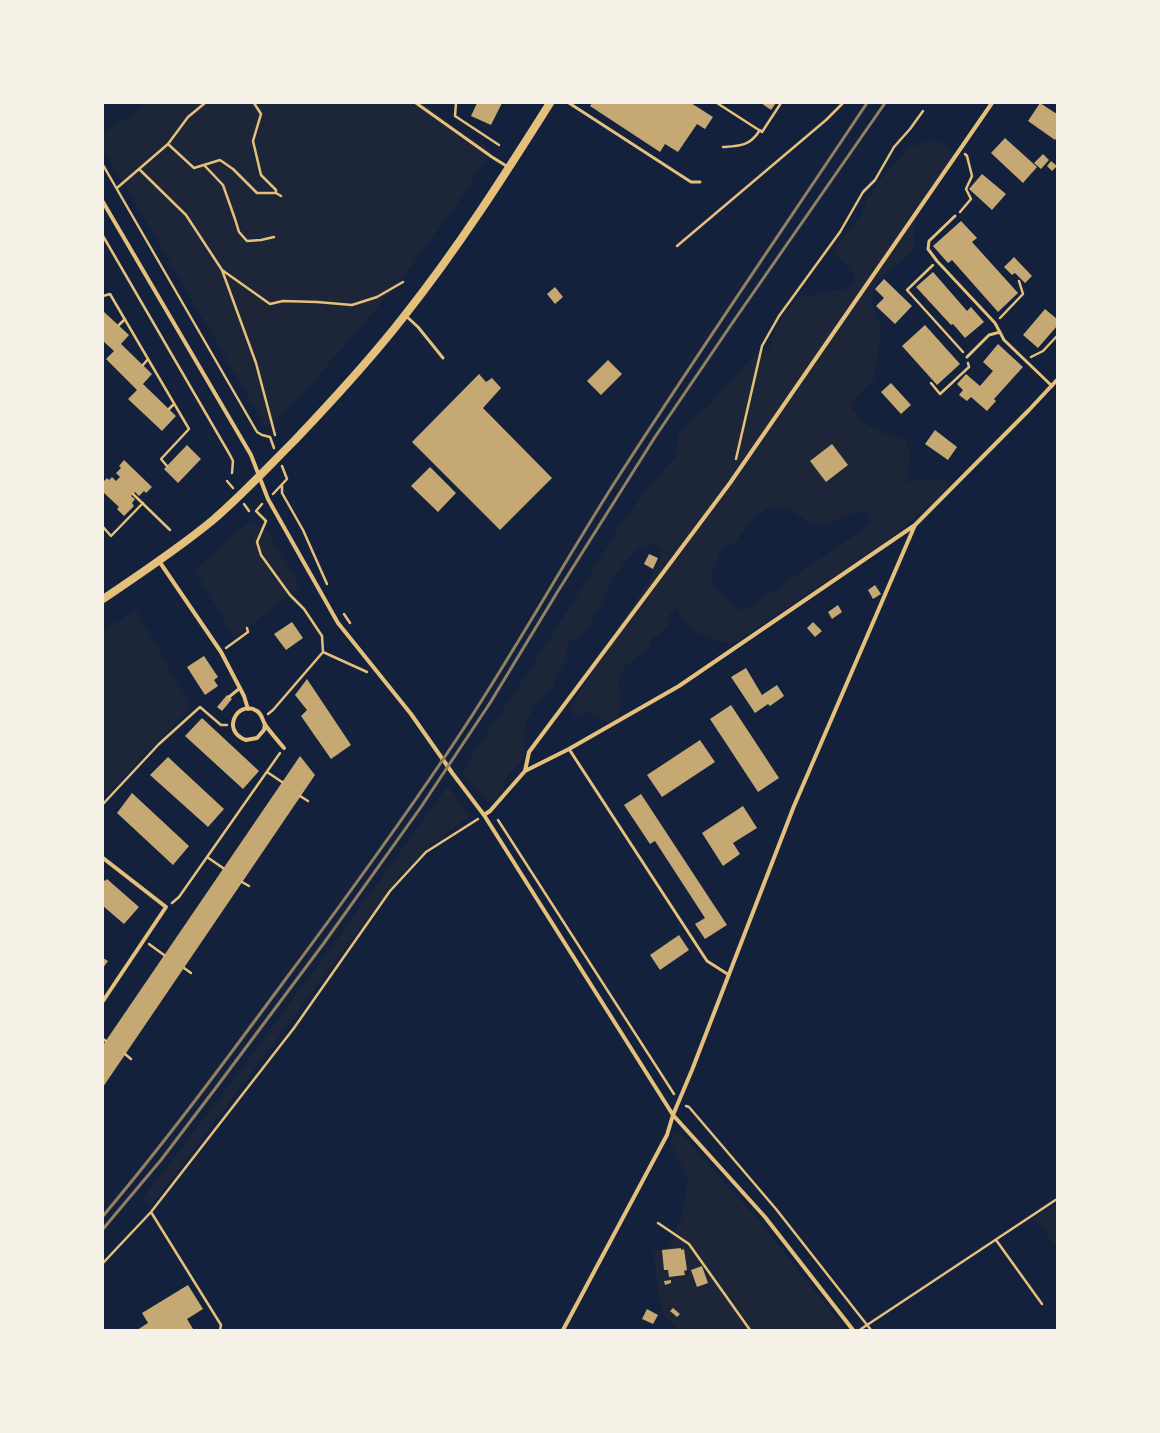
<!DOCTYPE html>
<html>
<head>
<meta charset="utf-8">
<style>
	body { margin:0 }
	#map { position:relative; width:1160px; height:1433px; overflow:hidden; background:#14213d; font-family:"PT Sans",sans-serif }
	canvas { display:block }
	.frame { position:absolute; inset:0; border:104px solid #f6f1e7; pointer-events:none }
</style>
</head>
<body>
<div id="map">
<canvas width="1160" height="1433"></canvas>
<div class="frame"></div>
</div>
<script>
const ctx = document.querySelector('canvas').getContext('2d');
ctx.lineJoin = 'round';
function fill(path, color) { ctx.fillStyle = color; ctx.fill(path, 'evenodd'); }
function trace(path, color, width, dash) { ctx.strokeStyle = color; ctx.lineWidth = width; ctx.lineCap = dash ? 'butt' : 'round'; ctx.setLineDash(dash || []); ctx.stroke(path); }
const green = new Path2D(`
	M 150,103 L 424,103 L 458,130 L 492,150 L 459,201 L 401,280 L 293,405 L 266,427 L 103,148 L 103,133 Z
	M 933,139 L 951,149 L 954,155 L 920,203 L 914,232 L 915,246 L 910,254 L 879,280 L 872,293 L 871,303 L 880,323 L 881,335 L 874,379 L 860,393 L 851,406 C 861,427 884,433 905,440 L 910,451 L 907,482 L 929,479 L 946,480 L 949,486 L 932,504 L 884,543 L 733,644 L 719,641 L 694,631 L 675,608 L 669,615 L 667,628 L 660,634 L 652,638 L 649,647 L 629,663 L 620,673 L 619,686 L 621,704 L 617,719 L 608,722 L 588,712 L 576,718 L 570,708 L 661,559 L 662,550 L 655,543 L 635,550 L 614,576 L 601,605 L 584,634 L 567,643 L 567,660 L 563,664 L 551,690 L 538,700 L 525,725 L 524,758 L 506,778 L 502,793 L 488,803 L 463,772 L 467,763 L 527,674 L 593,570 L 623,520 L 658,476 L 675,458 L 678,433 L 713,401 L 754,355 L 770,349 L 775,328 L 790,307 L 802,294 L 810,297 L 829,290 L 844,291 L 855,279 L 849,266 L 834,255 L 837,245 L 861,216 L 866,203 L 880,180 L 910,147 ZM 769,507 L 778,507 L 788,509 L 811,523 L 827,525 L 852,513 L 864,511 L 869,515 L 869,522 L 864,529 L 745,610 L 736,608 L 715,588 L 711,576 L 718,556 L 725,545 L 735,543 C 745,529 754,516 769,507 Z
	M 251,520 L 268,532 L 300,587 L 234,638 L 195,570 Z
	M 136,610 L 191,707 L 103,798 L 103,631 Z
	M 448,786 L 469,816 L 429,847 L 401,875 L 151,1206 L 142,1199 C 248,1064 347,925 448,786 Z
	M 681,1133 L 760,1222 L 846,1330 L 737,1330 L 736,1328 L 732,1330 L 678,1330 L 666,1317 L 661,1307 L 653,1251 L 670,1247 L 674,1234 L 682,1218 L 688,1177 L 670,1142 L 675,1135 Z
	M 1057,1203 L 1057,1248 L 1035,1218 Z`);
const building = new Path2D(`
	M 477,103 L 502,103 L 491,125 L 471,116 Z
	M 592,103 L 691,103 L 713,117 L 705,129 L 697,124 L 678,152 L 665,144 L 660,152 L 590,106 Z
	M 761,103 L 776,103 L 771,110 Z
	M 1040,103 L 1057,114 L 1057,137 L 1055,140 L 1028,121 Z
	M 1005,138 L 1037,167 L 1023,183 L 991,153 Z
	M 1043,154 L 1049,160 L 1041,169 L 1034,163 Z
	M 1051,161 L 1057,166 L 1052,171 L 1047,166 Z
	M 982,174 L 1006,194 L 992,210 L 969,189 Z
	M 961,221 L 977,238 L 972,242 L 1018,293 L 998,312 L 952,260 L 948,263 L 933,246 Z
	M 1014,257 L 1032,276 L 1025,283 L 1015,273 L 1012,275 L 1004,267 Z
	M 933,272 L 967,311 L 971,307 L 984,322 L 965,338 L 953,324 L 951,325 L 916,287 Z
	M 884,279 L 912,306 L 895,324 L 876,306 L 884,298 L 875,289 Z
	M 555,287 L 563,297 L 555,304 L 547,294 Z
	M 1045,309 L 1057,319 L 1057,326 L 1038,348 L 1023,335 Z
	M 103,311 L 129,335 L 121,344 L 152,374 L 143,384 L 176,416 L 162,431 L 128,399 L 137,390 L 106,359 L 114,351 L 103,341 Z
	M 925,325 L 960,364 L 937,385 L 902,346 Z
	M 998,344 L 1023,367 L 994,399 L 996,401 L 987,411 L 971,397 L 967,401 L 959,395 L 963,390 L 957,384 L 966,374 L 980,386 L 993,371 L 983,362 Z
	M 608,360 L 622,374 L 601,395 L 587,381 Z
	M 479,374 L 486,382 L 492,378 L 501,388 L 483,408 L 552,478 L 500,530 L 412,442 Z
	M 891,383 L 911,405 L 901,414 L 881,392 Z
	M 935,430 L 957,447 L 948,460 L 925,444 Z
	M 832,444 L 848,465 L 826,482 L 810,461 Z
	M 187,445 L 201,459 L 178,483 L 164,469 Z
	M 124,460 L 152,487 L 146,493 L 144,491 L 139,496 L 135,492 L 131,496 L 135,499 L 132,503 L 134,506 L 124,516 L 117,509 L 119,507 L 104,493 L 103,494 L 103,482 L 107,478 L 109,480 L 112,477 L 116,481 L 120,477 L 116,473 L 121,468 L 119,466 Z
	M 430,467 L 456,493 L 438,512 L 411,486 Z
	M 649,554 L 658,558 L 653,569 L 644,564 Z
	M 875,585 L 881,594 L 873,599 L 868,590 Z
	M 838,605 L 842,612 L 832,619 L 828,612 Z
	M 292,622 L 303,638 L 286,650 L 274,634 Z
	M 813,622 L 822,631 L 815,637 L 807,628 Z
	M 204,656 L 218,677 L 214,680 L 218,686 L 205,695 L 187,667 Z
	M 746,668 L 762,695 L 777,685 L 784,696 L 770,706 L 768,704 L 755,713 L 731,677 Z
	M 307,679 L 351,745 L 331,759 L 301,716 L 307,710 L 295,695 Z
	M 227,695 L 232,699 L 222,711 L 217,707 Z
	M 731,705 L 779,778 L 758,792 L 710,719 Z
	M 202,718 L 259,771 L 243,789 L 185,736 Z
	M 700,740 L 715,762 L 662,797 L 647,775 Z
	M 300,756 L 315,775 L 103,1087 L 103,1045 Z
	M 168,757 L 224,809 L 208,827 L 150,775 Z
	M 132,793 L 189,846 L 173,865 L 117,813 Z
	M 641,794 L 727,925 L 705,939 L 695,924 L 705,918 L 655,841 L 650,844 L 624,805 Z
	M 743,806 L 757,828 L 733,843 L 740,854 L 723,866 L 702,833 Z
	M 103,879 L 105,881 L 107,879 L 139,907 L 124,924 L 103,906 Z
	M 679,935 L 689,950 L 660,970 L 650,955 Z
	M 103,958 L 108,961 L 103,968 Z
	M 681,1248 L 681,1250 L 684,1249 L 687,1270 L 684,1271 L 685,1275 L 669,1277 L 668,1270 L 664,1270 L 662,1250 Z
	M 702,1266 L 708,1283 L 697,1287 L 691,1270 Z
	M 671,1280 L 671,1283 L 665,1285 L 664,1281 Z
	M 188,1285 L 203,1309 L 187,1319 L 193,1329 L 191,1330 L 137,1330 L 148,1323 L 142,1313 Z
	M 673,1308 L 680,1314 L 677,1317 L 670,1311 Z
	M 647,1309 L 658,1315 L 653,1324 L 642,1319 Z`);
const path = new Path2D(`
	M 205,103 L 188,117 L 168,144 L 139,169 L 186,215 L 222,270 L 256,363 L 275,435
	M 254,103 L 261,114 L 253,141 L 261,175 L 276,190 L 276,193
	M 456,103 L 455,116 L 499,145
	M 717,103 L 762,132 L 781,103
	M 168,144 L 194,168 L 220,160 L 233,169 L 257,193 L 276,193 L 281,196
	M 723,147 C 740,146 750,146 760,130
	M 103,165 L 257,432 L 262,435 L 270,437 L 274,448
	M 204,165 L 223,185 L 235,219 L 239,232 L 247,241 L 261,240 L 274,237
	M 117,188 L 139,169
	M 960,212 L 971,199 L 966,189 L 972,176 L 967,156 L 965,154
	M 103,236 L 230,455 L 233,461 L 232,473
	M 677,246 L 826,120 L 843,103
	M 933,265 L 907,290 L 963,352
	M 222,270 L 270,304 L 283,301 L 317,302 L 352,305 L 377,297 L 403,282
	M 103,296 L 110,294 L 189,429 L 161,459 L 167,466
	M 1000,318 L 1023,294 L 1019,281
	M 119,325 L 125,319
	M 1031,357 L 1043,351 L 1057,336
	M 143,365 L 148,359
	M 931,383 L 940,394 L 969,367 L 968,363
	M 169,409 L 174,404
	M 736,459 L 762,346 L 779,316 L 840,232 L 863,192 L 875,180 L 894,147 L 910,129 L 923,111
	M 227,481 L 233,488
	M 282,486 L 282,493 L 303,530 L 327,584
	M 133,494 L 170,530
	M 273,494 L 287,479 L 282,466
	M 244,504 L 249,511
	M 262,504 L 256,511 L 266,521 L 257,542 L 261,555 L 290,595 L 304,609 L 322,636 L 323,652
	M 103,527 L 111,536 L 143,503
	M 344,614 L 350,623
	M 226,648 L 248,632 L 247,628
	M 268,714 L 273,710 L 323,652 L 367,672
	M 267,772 L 282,782
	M 300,796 L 308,801
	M 103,804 L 159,744 L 200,707 L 221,725 L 227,725
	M 498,820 L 674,1094
	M 207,857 L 223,868
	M 242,882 L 249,886
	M 172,903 L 179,897 L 280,753
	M 149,944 L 164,955
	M 184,968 L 191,973
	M 103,1039 L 106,1041
	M 125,1054 L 131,1059
	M 686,1106 L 689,1107 L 776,1209 L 871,1330
	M 151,1212 L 221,1325 L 220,1330
	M 658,1223 L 689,1244 L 750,1330
	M 996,1240 L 1042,1304
	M 103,1263 L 151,1212 L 294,1028 L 390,891 L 426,852 L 478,819
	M 861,1329 L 1057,1199`);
const service = new Path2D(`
	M 416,103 L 492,157 L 508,167
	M 569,103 L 691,182 L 700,182
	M 955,216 L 929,241 L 928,249 L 937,261 L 995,323 L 1004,340 L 1052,386
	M 405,315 L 418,327 L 443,358
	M 967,357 L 989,335 L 1000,332
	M 229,697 L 240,688
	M 569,749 L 707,961 L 729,975`);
const minor = new Path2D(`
	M 103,202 L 251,455 L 268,499 L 338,623 L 411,714 L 453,774 L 484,815 L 673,1115 L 765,1217 L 853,1330
	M 159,561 L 221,652 L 244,696 L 248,709
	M 265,724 L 264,730 L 257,738 L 246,740 C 220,731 238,699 257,711 C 263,715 262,721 266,726 C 272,734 278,741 284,748
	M 525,771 L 569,749 L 679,686 L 915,525 L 1029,410 L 1057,380
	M 484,815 L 490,811 L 525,771 L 529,752 L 730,483 L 992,103
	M 103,858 L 166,907 L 103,1001
	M 563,1330 L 667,1135 L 673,1115 L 692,1070 L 794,806 L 915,525`);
const secondary = new Path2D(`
	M 103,599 C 140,574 178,549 213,520 C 242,495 268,467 295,440 C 333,400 371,359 405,315 C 458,248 504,176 550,103`);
const rail = new Path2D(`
	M 103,1216 C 167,1140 226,1060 285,980 C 346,898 406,816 462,731 C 516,649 563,564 615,482 C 697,354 783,229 867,103
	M 103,1229 L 161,1160 L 218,1085 L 324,943 L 421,807 L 490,703 L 558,591 L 655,437 L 733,322 L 885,103`);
fill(green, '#1d2539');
fill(building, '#c6a872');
trace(path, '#e5c07b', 2.5);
trace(service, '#e5c07b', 3);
trace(minor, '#e5c07b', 4);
trace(secondary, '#e5c07b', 8);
trace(rail, '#918062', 3);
</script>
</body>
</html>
